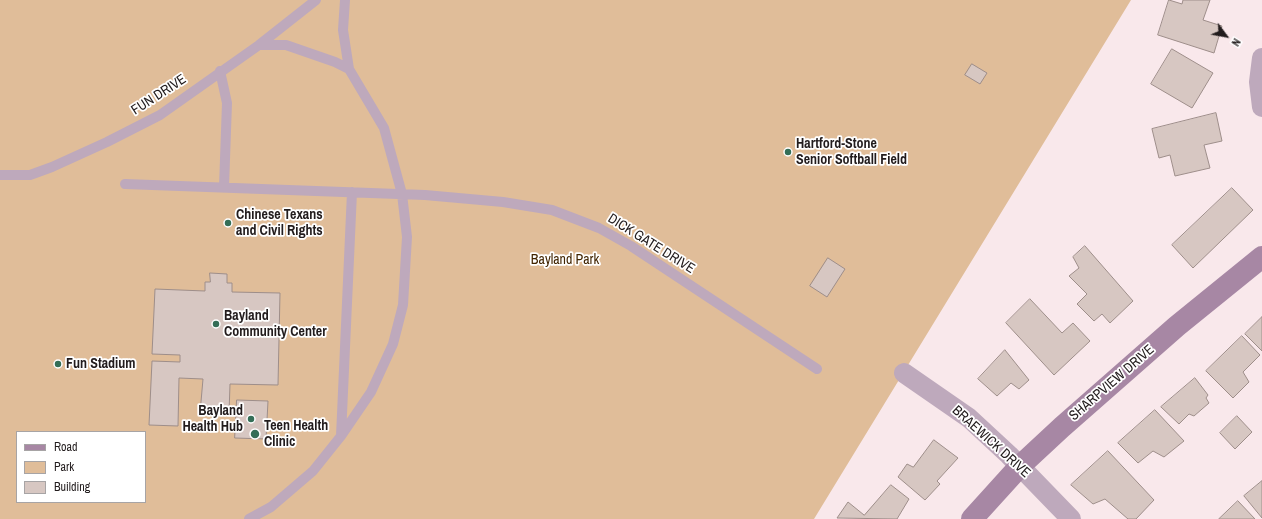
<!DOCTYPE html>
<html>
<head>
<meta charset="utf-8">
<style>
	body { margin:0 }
	#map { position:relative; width:1262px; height:519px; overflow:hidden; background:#f9e8eb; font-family:"Archivo Narrow",sans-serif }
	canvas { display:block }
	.legend { position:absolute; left:16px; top:431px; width:130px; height:72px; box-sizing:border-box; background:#fff; border:1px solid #a7a4a5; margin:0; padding:5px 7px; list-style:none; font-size:12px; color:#221c1d }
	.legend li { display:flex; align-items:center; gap:8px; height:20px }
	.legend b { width:20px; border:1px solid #a7a4a5 }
	.north { position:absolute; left:1206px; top:16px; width:40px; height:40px; -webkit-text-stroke:3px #fff; paint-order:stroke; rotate:122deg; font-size:11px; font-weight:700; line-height:16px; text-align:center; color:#221c1d }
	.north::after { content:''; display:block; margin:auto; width:14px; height:18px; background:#221c1d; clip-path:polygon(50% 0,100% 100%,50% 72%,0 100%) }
</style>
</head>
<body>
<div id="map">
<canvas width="1262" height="519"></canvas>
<ul class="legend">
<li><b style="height:5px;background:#a787a4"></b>Road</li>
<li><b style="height:11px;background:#e0bd99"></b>Park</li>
<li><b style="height:11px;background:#d7c7c2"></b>Building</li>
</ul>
<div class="north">N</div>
</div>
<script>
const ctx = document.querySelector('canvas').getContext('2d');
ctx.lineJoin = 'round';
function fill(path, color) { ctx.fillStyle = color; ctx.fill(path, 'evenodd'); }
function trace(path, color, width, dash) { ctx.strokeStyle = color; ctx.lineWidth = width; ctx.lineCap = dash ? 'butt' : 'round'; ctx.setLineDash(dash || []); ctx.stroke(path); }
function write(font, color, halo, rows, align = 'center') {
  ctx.font = font + ' "Archivo Narrow",sans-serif'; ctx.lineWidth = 3.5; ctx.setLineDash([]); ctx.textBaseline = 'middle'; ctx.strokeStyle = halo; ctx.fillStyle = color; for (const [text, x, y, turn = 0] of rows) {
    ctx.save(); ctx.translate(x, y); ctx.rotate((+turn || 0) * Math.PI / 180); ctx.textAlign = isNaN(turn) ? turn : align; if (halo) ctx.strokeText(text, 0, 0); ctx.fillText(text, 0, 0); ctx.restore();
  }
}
const green = new Path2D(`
	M 0,0 L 1131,0 L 814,519 L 0,519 ZM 17,432 L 145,432 L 145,502 L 17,502 Z`);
const building = new Path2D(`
	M 1169,0 L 1182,4 L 1183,0 L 1210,0 L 1203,20 L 1222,26 L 1214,53 L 1158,35 Z
	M 1172,49 L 1213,73 L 1192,108 L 1151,84 Z
	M 972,64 L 987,73 L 980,84 L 965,75 Z
	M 1216,113 L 1222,141 L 1204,145 L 1210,168 L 1175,176 L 1170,155 L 1159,158 L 1152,129 Z
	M 1232,188 L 1253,210 L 1193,268 L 1172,245 Z
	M 1085,246 L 1133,301 L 1110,323 L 1102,314 L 1094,321 L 1077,304 L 1087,294 L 1069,276 L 1079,268 L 1073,257 Z
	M 828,258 L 845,269 L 827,297 L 810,286 Z
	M 210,273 L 227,274 L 227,283 L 232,283 L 232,292 L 280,293 L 278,385 L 230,384 L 229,414 L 200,413 L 203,379 L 179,378 L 178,426 L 149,425 L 152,361 L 180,362 L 180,355 L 152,354 L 155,289 L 205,291 L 205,282 L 210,282 Z
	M 1030,299 L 1062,333 L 1073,323 L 1090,341 L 1054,375 L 1006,323 Z
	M 1262,317 L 1262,351 L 1245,334 Z
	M 1242,336 L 1260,355 L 1243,372 L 1249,382 L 1233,398 L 1206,371 Z
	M 1005,350 L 1029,380 L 1019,389 L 1011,383 L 997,396 L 978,379 Z
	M 1195,378 L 1208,395 L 1206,398 L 1209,403 L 1194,416 L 1189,414 L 1179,424 L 1161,407 Z
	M 237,400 L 268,401 L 266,439 L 235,438 Z
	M 1155,410 L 1184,441 L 1164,457 L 1153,451 L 1138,463 L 1118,443 Z
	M 1237,416 L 1252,432 L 1235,449 L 1220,433 Z
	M 934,440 L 958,458 L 937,481 L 940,484 L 925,500 L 898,477 L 907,464 L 913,467 Z
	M 1108,451 L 1154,500 L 1136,519 L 1128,519 L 1105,499 L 1093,504 L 1071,485 Z
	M 1262,481 L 1262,518 L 1244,496 Z
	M 891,485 L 909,499 L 897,519 L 837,518 L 848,502 L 864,515 Z
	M 1238,501 L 1255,519 L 1219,519 Z`);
const lane = new Path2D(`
	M 259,45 L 286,45 L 335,62 L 349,69
	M 220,71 L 227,103 L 224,187
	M 0,175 L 30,175 L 52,167 L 107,142 L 160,115 L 259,45 L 316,0
	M 125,184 L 425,195 L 503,202 L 552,210 L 599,228 L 631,246 L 817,369
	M 341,436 L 352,192
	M 249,519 L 271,507 L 313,471 L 341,436 L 371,392 L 393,344 L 403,305 L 407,237 L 402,194 L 384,128 L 349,69 L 343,30 L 345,0`);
const street = new Path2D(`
	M 1262,58 L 1259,82 L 1262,107
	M 904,373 L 969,418 L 1009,455 L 1071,519`);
const secondary = new Path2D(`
	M 972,519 L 1020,466 L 1062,427 L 1177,326 L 1262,257`);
const markers = [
	[788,152,4,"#346e57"],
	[228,223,4,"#346e57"],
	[216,324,4,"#346e57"],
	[58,364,4,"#346e57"],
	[251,419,4,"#346e57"],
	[255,434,5,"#346e57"]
];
const streetNames = [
	["FUN DRIVE",159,95,-33],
	["DICK GATE DRIVE",651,244,32],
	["SHARPVIEW DRIVE",1112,383,-41],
	["BRAEWICK DRIVE",991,442,42]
];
const poiNames = [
	["Hartford-Stone",796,144],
	["Senior Softball Field",796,160],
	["Chinese Texans",236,215],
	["and Civil Rights",236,231],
	["Bayland",224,316],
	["Community Center",224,332],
	["Fun Stadium",66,364],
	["Bayland",243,411,"right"],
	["Health Hub",243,427,"right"],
	["Teen Health",264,426],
	["Clinic",264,442]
];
const parkNames = [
	["Bayland Park",565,260]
];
fill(green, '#e0bd99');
fill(building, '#d7c7c2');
trace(building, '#9e8e8a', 1);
trace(lane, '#bea9bc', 10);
trace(street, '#bea9bc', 20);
trace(secondary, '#a787a4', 22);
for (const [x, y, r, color] of markers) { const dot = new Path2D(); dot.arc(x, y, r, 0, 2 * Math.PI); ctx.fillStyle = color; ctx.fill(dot); trace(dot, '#fff', 1.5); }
write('14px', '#221c1d', '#fff', streetNames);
write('bold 14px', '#221c1d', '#fff', poiNames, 'left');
write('14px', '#412400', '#fff', parkNames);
</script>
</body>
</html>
